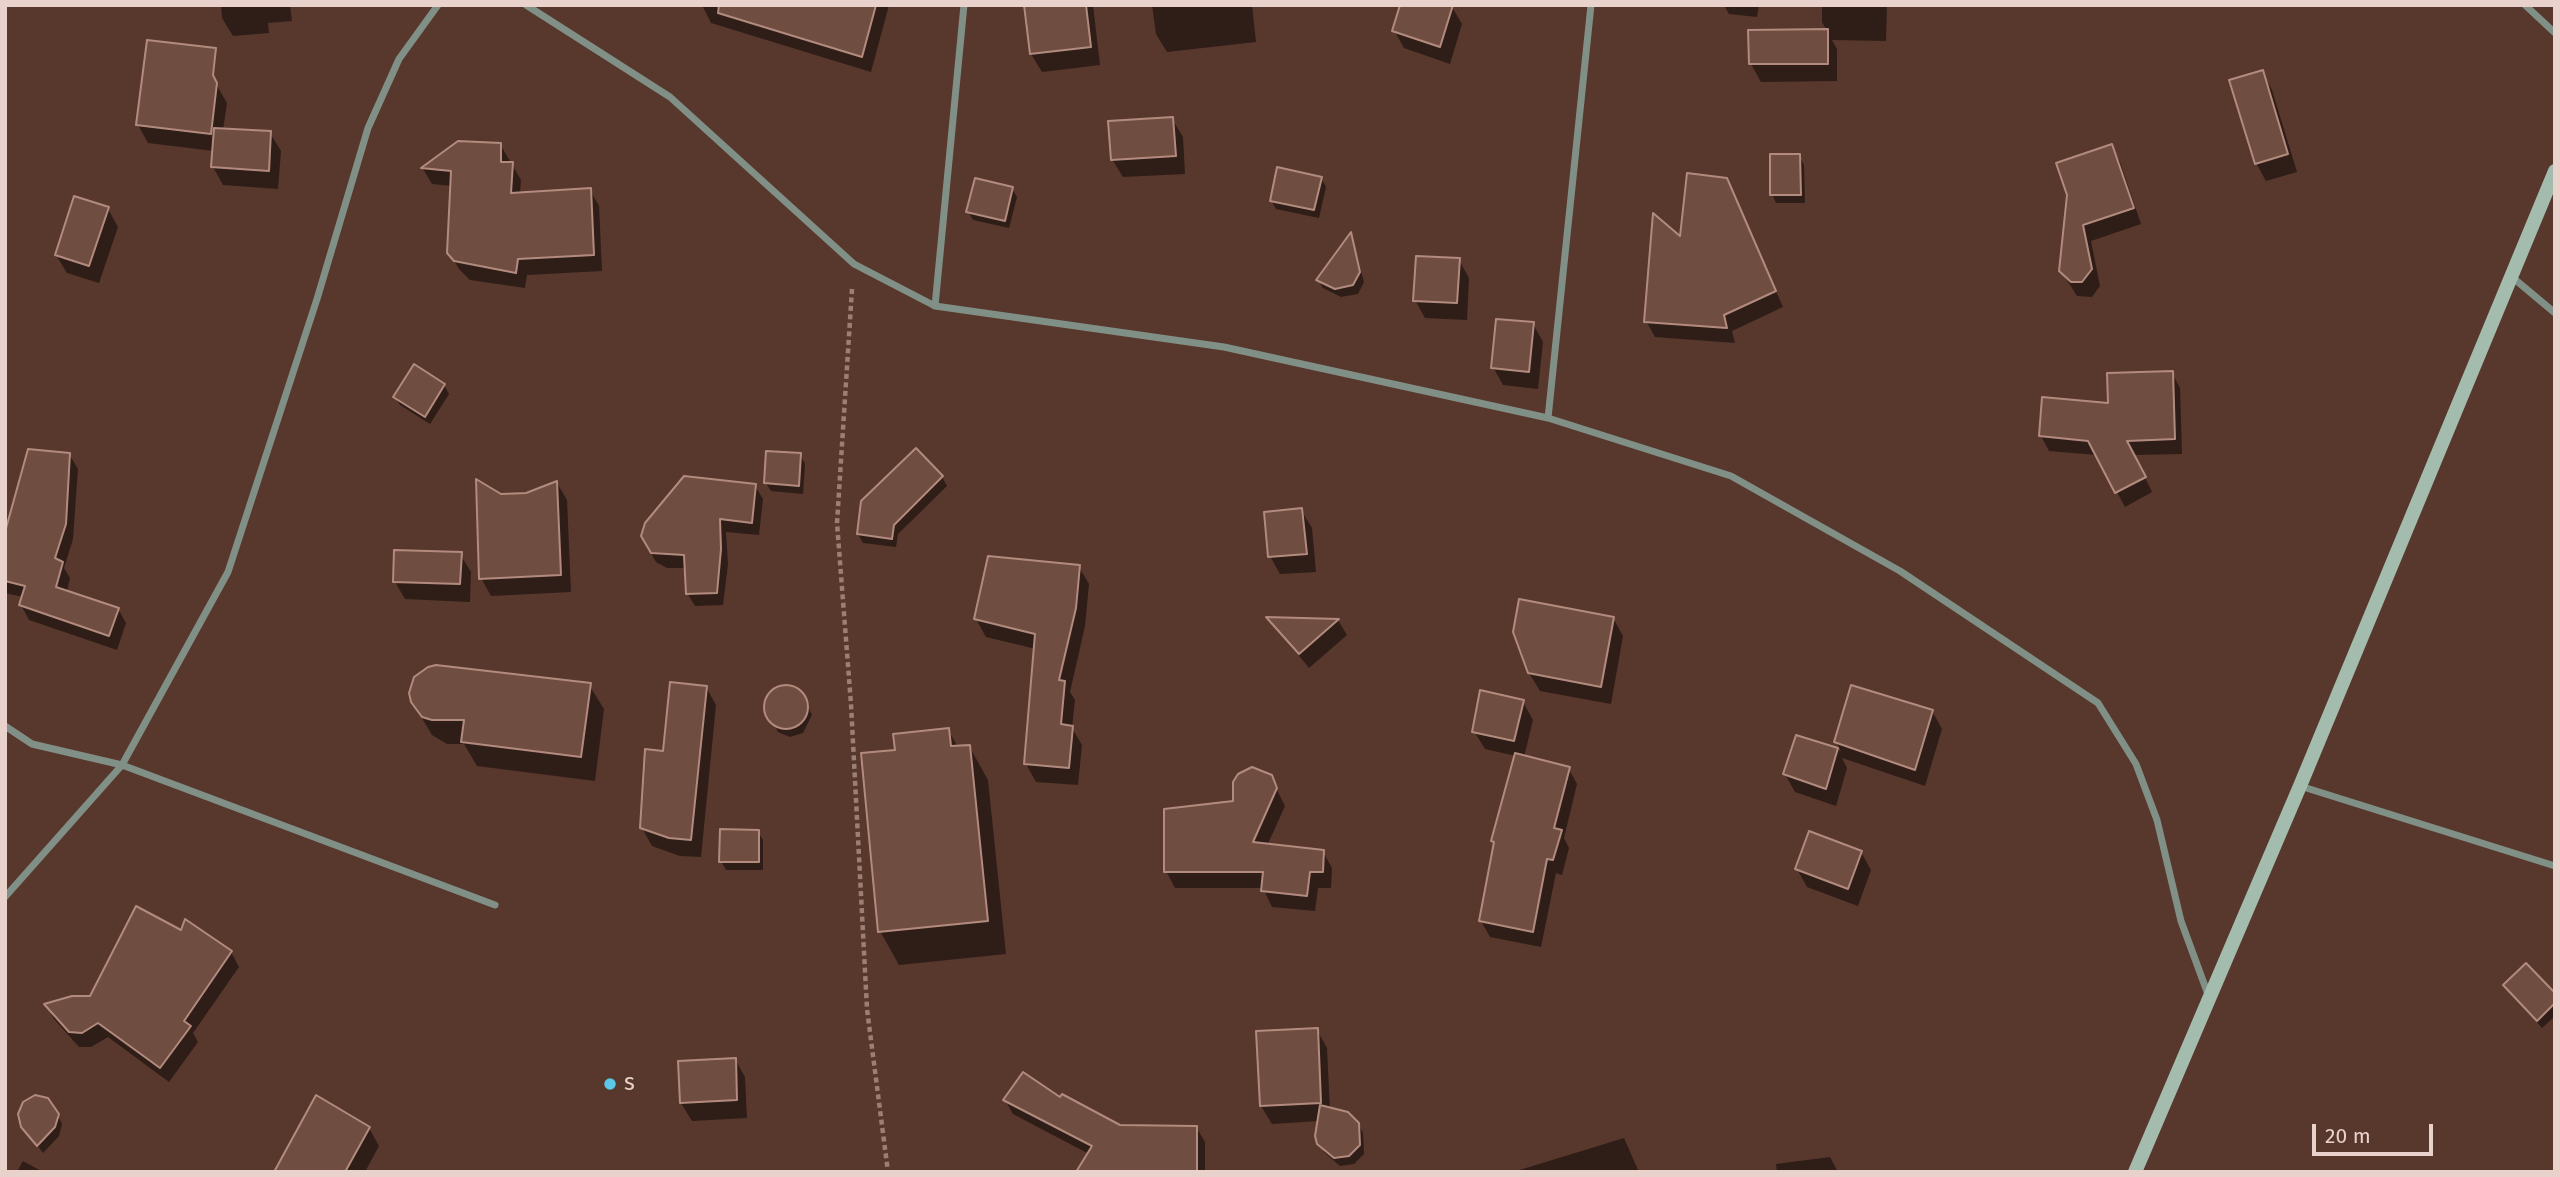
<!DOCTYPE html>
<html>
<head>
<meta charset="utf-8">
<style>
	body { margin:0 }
	#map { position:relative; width:2560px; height:1177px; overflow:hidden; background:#58372c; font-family:"Fira Sans",sans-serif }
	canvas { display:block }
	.frame { position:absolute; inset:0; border:7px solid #e8d2cb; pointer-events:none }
	.scale { position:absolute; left:2312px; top:1124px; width:121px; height:32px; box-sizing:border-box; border:4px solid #e8d2cb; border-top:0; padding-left:9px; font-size:21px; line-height:24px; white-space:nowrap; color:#e8d2cb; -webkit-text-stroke:5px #58372c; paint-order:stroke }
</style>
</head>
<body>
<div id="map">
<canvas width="2560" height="1177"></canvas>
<div class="frame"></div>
<div class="scale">20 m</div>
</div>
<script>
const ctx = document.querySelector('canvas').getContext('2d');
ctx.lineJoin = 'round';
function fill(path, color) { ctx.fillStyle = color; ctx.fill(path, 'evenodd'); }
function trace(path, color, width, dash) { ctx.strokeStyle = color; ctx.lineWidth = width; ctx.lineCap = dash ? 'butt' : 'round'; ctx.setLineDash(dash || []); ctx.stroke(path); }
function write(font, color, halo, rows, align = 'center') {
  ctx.font = font + ' "Fira Sans",sans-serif'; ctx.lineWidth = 5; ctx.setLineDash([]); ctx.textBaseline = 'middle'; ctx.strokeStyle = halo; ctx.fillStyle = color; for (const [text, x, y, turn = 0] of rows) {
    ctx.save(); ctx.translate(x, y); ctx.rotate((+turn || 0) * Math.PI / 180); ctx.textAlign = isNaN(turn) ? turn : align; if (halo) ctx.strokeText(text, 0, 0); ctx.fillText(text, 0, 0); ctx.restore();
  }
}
const shadow = new Path2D(`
	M 221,5 L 290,5 L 292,21 L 268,23 L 269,33 L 233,36 L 222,18 Z
	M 702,5 L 889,5 L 871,72 L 711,23 Z
	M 1026,5 L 1093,5 L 1100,65 L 1042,72 L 1031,54 Z
	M 1152,5 L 1252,5 L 1256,42 L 1167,52 L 1156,34 Z
	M 1724,5 L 1759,5 L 1757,17 L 1729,14 Z
	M 1822,5 L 1887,5 L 1886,41 L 1832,40 L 1837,49 L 1837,81 L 1761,82 L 1751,64 L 1827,31 L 1822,22 Z
	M 1452,7 L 1462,24 L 1450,64 L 1404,48 L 1394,30 Z
	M 2262,72 L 2272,90 L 2297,172 L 2266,181 L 2256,163 Z
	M 216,84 L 227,103 L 223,130 L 270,133 L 281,151 L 278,189 L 223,185 L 213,167 L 214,151 L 148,143 L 138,125 Z
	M 1172,119 L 1183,137 L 1185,174 L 1123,177 L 1112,159 Z
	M 459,143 L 500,144 L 521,180 L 520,194 L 590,190 L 599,206 L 602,271 L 527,275 L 525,288 L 470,280 L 459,269 L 449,252 L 452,186 L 432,184 L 423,169 Z
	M 2111,146 L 2120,162 L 2141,224 L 2091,241 L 2100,286 L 2092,297 L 2077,296 L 2061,271 Z
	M 1799,156 L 1804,165 L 1805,203 L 1776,203 L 1772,194 Z
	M 1321,178 L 1326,187 L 1319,218 L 1276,209 L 1271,200 Z
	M 1726,180 L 1783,307 L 1732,331 L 1735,343 L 1655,337 L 1646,321 L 1681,239 Z
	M 1012,189 L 1017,197 L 1009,228 L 973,220 L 968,211 Z
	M 108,209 L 118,227 L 99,283 L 67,273 L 56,255 Z
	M 1351,236 L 1364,282 L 1358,294 L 1341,297 L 1323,288 L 1318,280 Z
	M 1459,260 L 1469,278 L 1467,320 L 1425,318 L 1415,300 Z
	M 1533,324 L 1543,342 L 1538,389 L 1503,385 L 1493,367 Z
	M 2172,373 L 2180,388 L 2182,454 L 2134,455 L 2152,492 L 2125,507 L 2097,455 L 2049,451 L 2041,436 Z
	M 444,385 L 449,394 L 430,424 L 400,405 L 395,397 Z
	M 69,454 L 78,469 L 73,539 L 64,568 L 70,578 L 67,592 L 118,609 L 126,623 L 117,650 L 29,620 L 21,605 L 23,597 L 5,593 L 5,538 Z
	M 800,455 L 805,464 L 803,494 L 771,491 L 766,483 Z
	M 942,477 L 947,486 L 898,534 L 896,547 L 863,543 L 858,534 Z
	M 557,483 L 567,500 L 571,592 L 491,596 L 481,578 L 501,496 L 526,495 Z
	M 755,486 L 763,499 L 759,535 L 726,532 L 728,564 L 723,605 L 695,606 L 687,593 L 686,568 L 667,568 L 656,562 L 648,548 Z
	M 1301,510 L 1312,528 L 1316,572 L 1280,574 L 1270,556 Z
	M 460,554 L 471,572 L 470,602 L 405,599 L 395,582 Z
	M 1079,567 L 1089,584 L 1085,626 L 1070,692 L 1075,700 L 1072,728 L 1082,745 L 1078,785 L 1036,782 L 1026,764 L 1036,649 L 986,637 L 976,619 Z
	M 1613,618 L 1623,636 L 1611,704 L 1540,691 L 1529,673 Z
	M 1269,619 L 1338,620 L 1347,635 L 1309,668 Z
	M 589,685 L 604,709 L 595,781 L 477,766 L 464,744 L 447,744 L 432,735 L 417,710 Z
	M 706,687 L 716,705 L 701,857 L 680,856 L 652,846 L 642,828 L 664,753 Z
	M 790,687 L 801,693 L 812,715 L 803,733 L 790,737 L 778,732 L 765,705 L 772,692 Z
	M 1523,702 L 1533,720 L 1524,757 L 1568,768 L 1577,784 L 1564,838 L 1569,848 L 1562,875 L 1556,873 L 1541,947 L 1490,937 L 1481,921 L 1496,846 L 1493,841 L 1516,756 L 1485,749 L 1474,731 Z
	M 1932,711 L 1942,729 L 1925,786 L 1842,758 L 1847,768 L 1836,806 L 1795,792 L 1785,774 L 1797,738 L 1841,751 L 1836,742 Z
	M 948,730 L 958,747 L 969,746 L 988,780 L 1006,954 L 899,965 L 880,931 L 896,752 Z
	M 1252,769 L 1270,776 L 1285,806 L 1267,846 L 1323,852 L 1332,868 L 1331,888 L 1318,888 L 1315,911 L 1272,907 L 1263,888 L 1175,888 L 1166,871 L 1235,803 Z
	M 758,832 L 763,840 L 763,870 L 726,870 L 721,861 Z
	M 1861,852 L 1871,870 L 1858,906 L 1807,887 L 1797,869 Z
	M 182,932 L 231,952 L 239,967 L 193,1033 L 198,1042 L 169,1082 L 108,1037 L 91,1047 L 79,1047 L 54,1019 L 46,1005 L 91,997 Z
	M 2506,985 L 2555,995 L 2555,1016 L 2542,1028 Z
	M 1317,1030 L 1327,1048 L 1330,1110 L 1358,1124 L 1363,1133 L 1364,1154 L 1354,1164 L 1340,1166 L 1324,1152 L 1318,1143 L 1319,1121 L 1272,1124 L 1261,1106 Z
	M 735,1059 L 745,1077 L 747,1118 L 692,1121 L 681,1103 Z
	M 41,1097 L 52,1103 L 62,1124 L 59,1136 L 43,1153 L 23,1126 Z
	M 1005,1100 L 1120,1127 L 1196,1127 L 1205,1142 L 1205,1172 L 1078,1172 L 1089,1154 L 1013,1114 Z
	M 369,1128 L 379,1146 L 365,1172 L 279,1172 Z
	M 1624,1138 L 1639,1172 L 1513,1172 Z
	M 1830,1157 L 1838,1172 L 1777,1172 L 1776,1164 Z
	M 23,1161 L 43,1172 L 17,1172 Z`);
const building = new Path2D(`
	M 719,5 L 876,5 L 862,57 L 718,13 Z
	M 1024,5 L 1086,5 L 1091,47 L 1030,54 Z
	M 1400,5 L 1453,5 L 1440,47 L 1392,31 Z
	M 1828,29 L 1828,64 L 1749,64 L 1748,30 Z
	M 147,40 L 216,48 L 213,75 L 217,83 L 211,134 L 136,125 Z
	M 2263,70 L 2288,154 L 2255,164 L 2229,80 Z
	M 1173,117 L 1176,156 L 1111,160 L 1108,121 Z
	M 214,128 L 271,131 L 269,171 L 211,167 Z
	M 458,141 L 501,143 L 501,162 L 513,162 L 511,193 L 591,188 L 594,255 L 518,259 L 516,273 L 454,261 L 447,253 L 451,171 L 421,168 Z
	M 2112,144 L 2134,208 L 2083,225 L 2092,269 L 2082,282 L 2071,282 L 2059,271 L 2067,195 L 2056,163 Z
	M 1770,154 L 1800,154 L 1801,195 L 1770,195 Z
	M 1277,167 L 1322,177 L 1314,210 L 1270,201 Z
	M 1687,173 L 1727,178 L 1776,291 L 1724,315 L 1727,328 L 1644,322 L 1653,213 L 1680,236 Z
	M 975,178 L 1013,187 L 1005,221 L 966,212 Z
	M 74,196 L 109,207 L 89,266 L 55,255 Z
	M 1351,232 L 1360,272 L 1353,285 L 1335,289 L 1316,280 Z
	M 1416,256 L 1460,258 L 1457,303 L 1413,301 Z
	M 1496,319 L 1534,322 L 1529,372 L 1491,368 Z
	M 414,364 L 445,384 L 425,417 L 393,397 Z
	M 2173,371 L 2175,439 L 2127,441 L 2146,477 L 2115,493 L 2088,441 L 2039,436 L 2042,397 L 2108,403 L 2107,373 Z
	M 916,448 L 943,476 L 894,525 L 892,539 L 857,534 L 861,501 Z
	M 28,449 L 70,453 L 66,524 L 55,558 L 63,562 L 56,587 L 119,608 L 109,636 L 19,605 L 25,586 L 5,581 L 5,532 Z
	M 766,451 L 801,453 L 799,486 L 764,483 Z
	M 684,476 L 756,484 L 752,523 L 720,519 L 721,549 L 717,593 L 686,594 L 684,555 L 651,553 L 641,536 L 645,523 Z
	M 476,479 L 501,494 L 526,493 L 557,481 L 561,575 L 479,579 Z
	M 1302,508 L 1307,554 L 1268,557 L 1264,512 Z
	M 394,550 L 462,552 L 460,584 L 393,582 Z
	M 988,556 L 1080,565 L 1076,608 L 1059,680 L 1065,681 L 1061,724 L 1073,726 L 1069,768 L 1024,764 L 1035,634 L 974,619 Z
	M 1519,599 L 1614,617 L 1601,687 L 1528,673 L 1513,632 Z
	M 1266,617 L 1339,619 L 1299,654 Z
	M 436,665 L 591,683 L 581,757 L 461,742 L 464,720 L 432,720 L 422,717 L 411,702 L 409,693 L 414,677 L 428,667 Z
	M 670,682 L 707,686 L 691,840 L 669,838 L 640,828 L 645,749 L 663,751 Z
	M764 707a22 22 0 1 1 44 0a22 22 0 1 1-44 0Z
	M 1851,685 L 1933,710 L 1915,770 L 1834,742 Z
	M 1480,690 L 1524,700 L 1514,741 L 1472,732 Z
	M 949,728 L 951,746 L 970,745 L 988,921 L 878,932 L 861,753 L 895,750 L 893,734 Z
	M 1796,735 L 1838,748 L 1826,789 L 1783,774 Z
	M 1515,753 L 1570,767 L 1554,828 L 1562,830 L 1553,860 L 1547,859 L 1533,932 L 1479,921 L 1494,842 L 1491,841 Z
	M 1252,767 L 1272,775 L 1277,788 L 1253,842 L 1324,850 L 1323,872 L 1310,872 L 1307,896 L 1261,891 L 1263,872 L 1164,872 L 1164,809 L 1233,801 L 1233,782 L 1238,774 Z
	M 720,829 L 759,830 L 759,862 L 719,862 Z
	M 1809,831 L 1862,851 L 1848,889 L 1795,869 Z
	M 136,906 L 181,930 L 185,919 L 232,951 L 184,1021 L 191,1026 L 160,1068 L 98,1023 L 82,1033 L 69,1032 L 44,1004 L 72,996 L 90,996 Z
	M 2526,963 L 2555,993 L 2555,1003 L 2537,1021 L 2503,985 Z
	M 1318,1028 L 1321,1103 L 1260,1106 L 1256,1031 Z
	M 736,1058 L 737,1100 L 680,1103 L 678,1061 Z
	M 1023,1072 L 1060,1097 L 1062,1094 L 1120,1125 L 1197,1126 L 1197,1172 L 1076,1172 L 1092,1146 L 1003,1100 Z
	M 35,1095 L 48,1098 L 59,1114 L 55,1127 L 37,1146 L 21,1127 L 18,1114 L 23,1102 Z
	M 316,1095 L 370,1127 L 345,1172 L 274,1172 Z
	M 1320,1105 L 1348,1112 L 1359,1123 L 1360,1145 L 1349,1156 L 1334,1158 L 1317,1144 L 1315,1136 Z`);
const path = new Path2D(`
	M 852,289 L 837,523 L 851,704 L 867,1009 L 888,1172`);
const street = new Path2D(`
	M 526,5 L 670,97 L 854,264 L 935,306 L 1224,347 L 1548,418 L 1731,476 L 1900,571 L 2098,703 L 2136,764 L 2157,820 L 2181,921 L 2209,997
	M 2525,5 L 2555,33
	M 2512,277 L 2555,313
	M 935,306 L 964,5
	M 1548,418 L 1591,5
	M 5,726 L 32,744 L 122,765 L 495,905
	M 2300,786 L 2555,866
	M 5,897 L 122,765 L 228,572 L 317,299 L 368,128 L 399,59 L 438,5`);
const secondary = new Path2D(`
	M 2135,1172 L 2300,786 L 2555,171`);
const markers = [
	[610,1084,7,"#5bc8e7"]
];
const poiNames = [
	["s",624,1084]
];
fill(shadow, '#0007');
fill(building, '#704d41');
trace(building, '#b28b7e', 2);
trace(path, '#9b7f76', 4.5, [5, 3.5]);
trace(street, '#809087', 7);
trace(secondary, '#a3bcae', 14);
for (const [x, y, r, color] of markers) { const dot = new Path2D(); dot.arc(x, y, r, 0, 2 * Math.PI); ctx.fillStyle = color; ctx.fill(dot); trace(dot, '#58372c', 2.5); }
write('23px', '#e8d2cb', '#58372c', poiNames, 'left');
</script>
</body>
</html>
